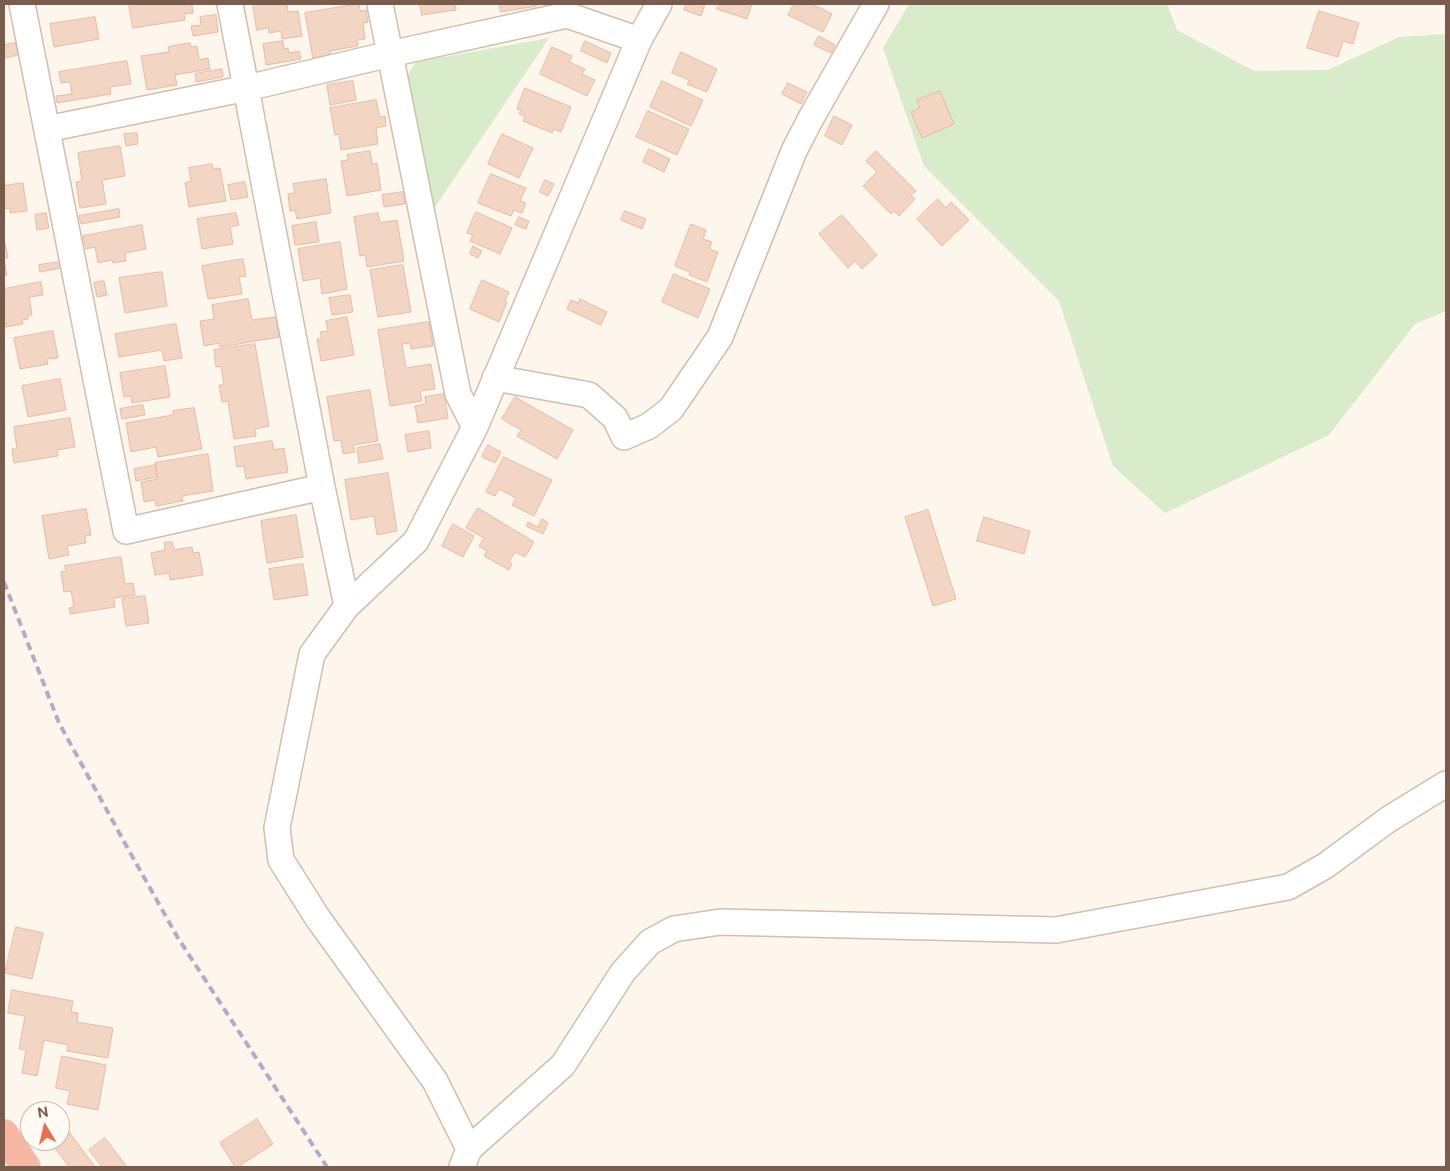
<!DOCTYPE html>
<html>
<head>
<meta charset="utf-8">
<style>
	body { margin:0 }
	#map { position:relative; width:1450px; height:1171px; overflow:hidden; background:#fdf6ec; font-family:"Public Sans",sans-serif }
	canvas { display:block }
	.frame { position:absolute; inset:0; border:5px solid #7a5c4d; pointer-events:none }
	.north { position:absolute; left:20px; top:1101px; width:50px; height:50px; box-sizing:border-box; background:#fffaf3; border:1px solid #cabbb1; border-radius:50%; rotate:351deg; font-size:14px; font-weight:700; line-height:20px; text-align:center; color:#7a5c4d }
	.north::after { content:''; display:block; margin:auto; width:18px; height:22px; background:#e76f51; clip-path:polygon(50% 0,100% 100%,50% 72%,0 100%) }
</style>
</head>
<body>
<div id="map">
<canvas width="1450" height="1171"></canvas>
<div class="frame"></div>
<div class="north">N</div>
</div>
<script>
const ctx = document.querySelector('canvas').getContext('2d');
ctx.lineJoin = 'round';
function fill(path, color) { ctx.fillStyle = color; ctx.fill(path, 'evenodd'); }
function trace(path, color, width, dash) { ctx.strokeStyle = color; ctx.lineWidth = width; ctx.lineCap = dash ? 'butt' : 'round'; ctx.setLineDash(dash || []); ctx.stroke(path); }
const green = new Path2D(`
	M 909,4 L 1167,4 L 1177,30 L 1254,71 L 1328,70 L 1399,37 L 1446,34 L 1446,311 L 1415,324 L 1329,435 L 1165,513 L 1113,466 L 1059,301 L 924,166 L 883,48 Z
	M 549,38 L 431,213 L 405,79 L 416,62 Z`);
const building = new Path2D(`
	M 129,4 L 192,4 L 193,13 L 184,14 L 185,20 L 133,28 Z
	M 253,4 L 287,4 L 288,12 L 298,11 L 302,36 L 282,39 L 281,31 L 269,33 L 268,28 L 257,30 Z
	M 359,4 L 360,11 L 366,10 L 368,22 L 363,23 L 365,39 L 357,40 L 358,46 L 330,51 L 331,56 L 313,59 L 305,13 Z
	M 420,4 L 455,4 L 456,10 L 422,15 Z
	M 499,4 L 537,4 L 537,6 L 501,12 Z
	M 686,4 L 705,4 L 701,16 L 684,10 Z
	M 719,4 L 752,4 L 747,19 L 717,9 Z
	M 794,4 L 812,4 L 832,14 L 823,32 L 788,15 Z
	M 1319,11 L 1359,23 L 1353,44 L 1343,41 L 1338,57 L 1307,48 Z
	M 216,15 L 218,32 L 193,36 L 191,26 L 201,25 L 200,17 Z
	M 95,17 L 99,39 L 54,47 L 50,24 Z
	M 819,36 L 835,45 L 831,53 L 814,45 Z
	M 283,41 L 284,49 L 288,48 L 289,53 L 299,51 L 301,59 L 266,65 L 263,44 Z
	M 585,41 L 611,53 L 607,63 L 581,51 Z
	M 16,43 L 18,55 L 4,58 L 4,45 Z
	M 190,43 L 191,47 L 197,46 L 199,60 L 208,58 L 210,69 L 175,75 L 177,85 L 147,90 L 141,56 L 169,52 L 168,47 Z
	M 552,47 L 572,56 L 569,62 L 585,69 L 582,74 L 595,80 L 587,96 L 540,74 Z
	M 681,52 L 717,69 L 707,92 L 687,84 L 689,80 L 672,73 Z
	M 127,61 L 131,84 L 110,87 L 111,94 L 57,103 L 56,96 L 72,94 L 70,82 L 61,83 L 59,72 Z
	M 222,69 L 223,77 L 196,82 L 195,74 Z
	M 353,81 L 356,100 L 330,105 L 327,85 Z
	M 662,81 L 703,100 L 691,126 L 650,107 Z
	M 788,83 L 807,92 L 801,104 L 782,94 Z
	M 525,88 L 571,107 L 561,132 L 553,129 L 552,133 L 523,121 L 525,116 L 519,114 L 521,110 L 517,109 Z
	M 940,91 L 954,124 L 922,138 L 911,112 L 920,108 L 917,100 Z
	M 376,100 L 380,117 L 385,116 L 386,126 L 376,128 L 378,144 L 341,150 L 339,134 L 335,135 L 330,108 Z
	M 648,111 L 689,129 L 677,155 L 636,137 Z
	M 834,116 L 852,125 L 842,145 L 825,136 Z
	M 137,133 L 138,144 L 126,146 L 124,134 Z
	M 502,134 L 533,148 L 519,178 L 488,164 Z
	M 120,146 L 125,176 L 102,180 L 106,204 L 80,208 L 76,182 L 82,181 L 78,153 Z
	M 649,149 L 670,159 L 664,172 L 643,162 Z
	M 370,151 L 372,164 L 377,163 L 381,190 L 347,196 L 341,161 L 348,160 L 347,155 Z
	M 876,151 L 916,191 L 911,195 L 915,199 L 899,216 L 894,211 L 891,214 L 863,186 L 877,172 L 866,161 Z
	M 212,164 L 213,169 L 220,168 L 226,201 L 189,207 L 185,183 L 191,181 L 189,168 Z
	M 491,174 L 526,188 L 520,201 L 526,203 L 522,213 L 514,210 L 511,216 L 478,203 Z
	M 326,179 L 331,213 L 297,219 L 295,210 L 290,211 L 288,194 L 295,193 L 293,184 Z
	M 545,180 L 554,184 L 548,196 L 540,192 Z
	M 245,182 L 248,197 L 231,200 L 228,185 Z
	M 23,183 L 27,211 L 10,213 L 10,208 L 4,209 L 4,186 Z
	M 403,192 L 405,204 L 384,207 L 382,195 Z
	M 938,199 L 946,208 L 951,202 L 969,220 L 942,246 L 917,219 Z
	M 119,209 L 120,217 L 81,224 L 79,216 Z
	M 625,211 L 646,219 L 642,229 L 621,220 Z
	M 476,212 L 512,228 L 500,254 L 470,241 L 473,235 L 467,233 Z
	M 46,213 L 49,228 L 37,230 L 35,215 Z
	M 236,213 L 239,225 L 230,227 L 233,244 L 202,249 L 197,219 Z
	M 378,213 L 380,223 L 397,220 L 404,261 L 367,267 L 365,255 L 360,256 L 354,217 Z
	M 842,215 L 877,255 L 862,269 L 855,261 L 848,268 L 819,234 Z
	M 519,217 L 529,221 L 526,229 L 515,225 Z
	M 316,222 L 319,242 L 295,245 L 292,226 Z
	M 691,224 L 706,230 L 703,239 L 712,242 L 709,249 L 718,252 L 707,282 L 689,275 L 690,272 L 675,266 Z
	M 142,225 L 146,249 L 125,253 L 126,261 L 113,263 L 112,260 L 98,263 L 95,247 L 86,249 L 83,236 Z
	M 340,242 L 347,289 L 322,294 L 320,278 L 303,281 L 298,249 Z
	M 4,243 L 5,243 L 8,258 L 4,258 L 7,275 L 4,276 Z
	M 473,246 L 482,251 L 478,258 L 470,254 Z
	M 243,259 L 246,276 L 239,277 L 242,294 L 208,299 L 202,266 Z
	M 60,262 L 61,268 L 40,272 L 39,265 Z
	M 403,265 L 411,312 L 378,317 L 370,270 Z
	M 162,272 L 167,306 L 125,313 L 119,278 Z
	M 674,274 L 710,289 L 698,318 L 662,302 Z
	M 482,280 L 509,292 L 505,301 L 507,302 L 499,322 L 470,309 Z
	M 104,281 L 107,295 L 97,297 L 94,283 Z
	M 41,282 L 43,295 L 29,297 L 32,315 L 28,315 L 28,319 L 22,320 L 23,324 L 6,327 L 6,322 L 4,323 L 4,289 Z
	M 350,295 L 353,312 L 332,315 L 329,298 Z
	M 248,299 L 252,320 L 276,317 L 279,337 L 220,347 L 219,343 L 204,346 L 200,321 L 214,319 L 212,305 Z
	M 580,299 L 607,312 L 601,325 L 567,309 L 571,300 L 578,303 Z
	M 347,317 L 354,355 L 321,361 L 317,339 L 322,339 L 320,332 L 328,331 L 326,321 Z
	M 429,322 L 433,346 L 411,349 L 410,343 L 402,344 L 406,368 L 431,364 L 435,389 L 420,391 L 422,401 L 390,406 L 378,330 Z
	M 176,324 L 182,358 L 164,361 L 162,350 L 119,357 L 115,334 Z
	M 53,331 L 58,358 L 47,359 L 48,364 L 20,369 L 14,338 Z
	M 255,344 L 269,426 L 255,429 L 256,436 L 234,439 L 228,401 L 222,402 L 219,385 L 224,385 L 221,366 L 216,367 L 214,350 Z
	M 165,366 L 170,397 L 132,403 L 131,396 L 124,397 L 120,373 Z
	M 60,379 L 66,410 L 28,417 L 22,386 Z
	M 370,390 L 378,441 L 353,445 L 355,452 L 343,454 L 341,440 L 334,441 L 327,397 Z
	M 444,394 L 448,418 L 418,423 L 415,406 L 426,404 L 425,397 Z
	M 515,397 L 573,430 L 557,459 L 517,436 L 521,430 L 502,419 Z
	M 143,405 L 145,415 L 122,419 L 120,409 Z
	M 194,408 L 202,449 L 158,457 L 156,447 L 131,452 L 126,423 L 173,415 L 173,411 Z
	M 70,418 L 75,447 L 57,450 L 58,456 L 14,463 L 12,449 L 17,449 L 14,427 Z
	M 429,431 L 431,448 L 408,452 L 405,435 Z
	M 272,441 L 274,450 L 284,448 L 288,472 L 246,479 L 244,466 L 237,467 L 234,447 Z
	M 380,444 L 383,459 L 359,463 L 357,448 Z
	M 488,445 L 501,452 L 495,463 L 482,457 Z
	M 208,454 L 213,491 L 182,496 L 183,501 L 156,506 L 155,500 L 144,502 L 141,482 L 158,479 L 155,463 Z
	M 504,457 L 552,480 L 534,516 L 512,505 L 516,498 L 499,489 L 495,496 L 486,492 Z
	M 155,465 L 157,477 L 136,481 L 134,469 Z
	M 388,473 L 397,531 L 377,535 L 374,516 L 351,520 L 345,480 Z
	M 478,508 L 534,542 L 525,557 L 515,552 L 509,562 L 512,564 L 509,570 L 484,556 L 487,551 L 479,546 L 484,538 L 466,528 Z
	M 86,509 L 91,535 L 85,536 L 86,543 L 67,546 L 69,555 L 49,559 L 42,516 Z
	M 928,510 L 956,599 L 933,606 L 905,517 Z
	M 296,515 L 303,557 L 267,563 L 261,521 Z
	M 984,517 L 1030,531 L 1024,554 L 977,541 Z
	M 542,519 L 548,523 L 543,534 L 526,526 L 528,522 L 538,527 Z
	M 453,524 L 474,536 L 463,557 L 442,546 Z
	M 172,542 L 174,550 L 192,547 L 193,553 L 199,552 L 203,575 L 170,580 L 169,573 L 155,575 L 151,553 L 165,550 L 164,543 Z
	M 121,557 L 125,584 L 133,583 L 135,595 L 114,598 L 115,607 L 70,614 L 69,608 L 74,607 L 71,591 L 64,592 L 61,572 L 66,571 L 65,566 Z
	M 303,564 L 308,595 L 274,600 L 269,569 Z
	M 145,596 L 149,623 L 126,626 L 122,599 Z
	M 16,927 L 43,933 L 32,979 L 5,973 Z
	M 12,990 L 73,1001 L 71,1012 L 78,1013 L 77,1022 L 113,1028 L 108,1058 L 67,1051 L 68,1045 L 44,1040 L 37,1076 L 22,1073 L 26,1050 L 19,1049 L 25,1016 L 8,1013 Z
	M 62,1056 L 106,1065 L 98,1110 L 67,1104 L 70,1091 L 56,1088 Z
	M 257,1119 L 273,1144 L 238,1167 L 235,1167 L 220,1143 Z
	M 67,1129 L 95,1167 L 69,1167 L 50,1141 L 60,1141 L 60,1134 Z
	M 105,1138 L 127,1167 L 102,1167 L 89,1150 Z`);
const minor = new Path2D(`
	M 22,4 L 126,531 L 322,487
	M 230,4 L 322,487 L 347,606
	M 380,4 L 458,394 L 475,427
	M 47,129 L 247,88 L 390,54 L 567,15 L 639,40
	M 495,378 L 589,395 L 615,418 L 624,437 L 649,426 L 671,409 L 720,337 L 794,151 L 811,118 L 876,4
	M 469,1149 L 435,1081 L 317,917 L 281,860 L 277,828 L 312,654 L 347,606 L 416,541 L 475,427 L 639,40 L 659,4
	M 462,1167 L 469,1149 L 563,1065 L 623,972 L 650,942 L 674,929 L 720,922 L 1056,930 L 1288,887 L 1325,866 L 1389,819 L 1446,784`);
const highway = new Path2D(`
	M 4,1134 L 26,1167`);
const rail = new Path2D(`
	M 4,582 L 59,723 L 127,847 L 178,938 L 327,1167`);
fill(green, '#d8ecc9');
fill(building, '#f3d5c3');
trace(building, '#e6bba3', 1);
trace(minor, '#d1beb0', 28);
trace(highway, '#dad1cd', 30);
trace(minor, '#fff', 25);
trace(highway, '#f7b7a3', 28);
trace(rail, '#b9a8c9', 4, [8, 5]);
</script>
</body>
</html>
